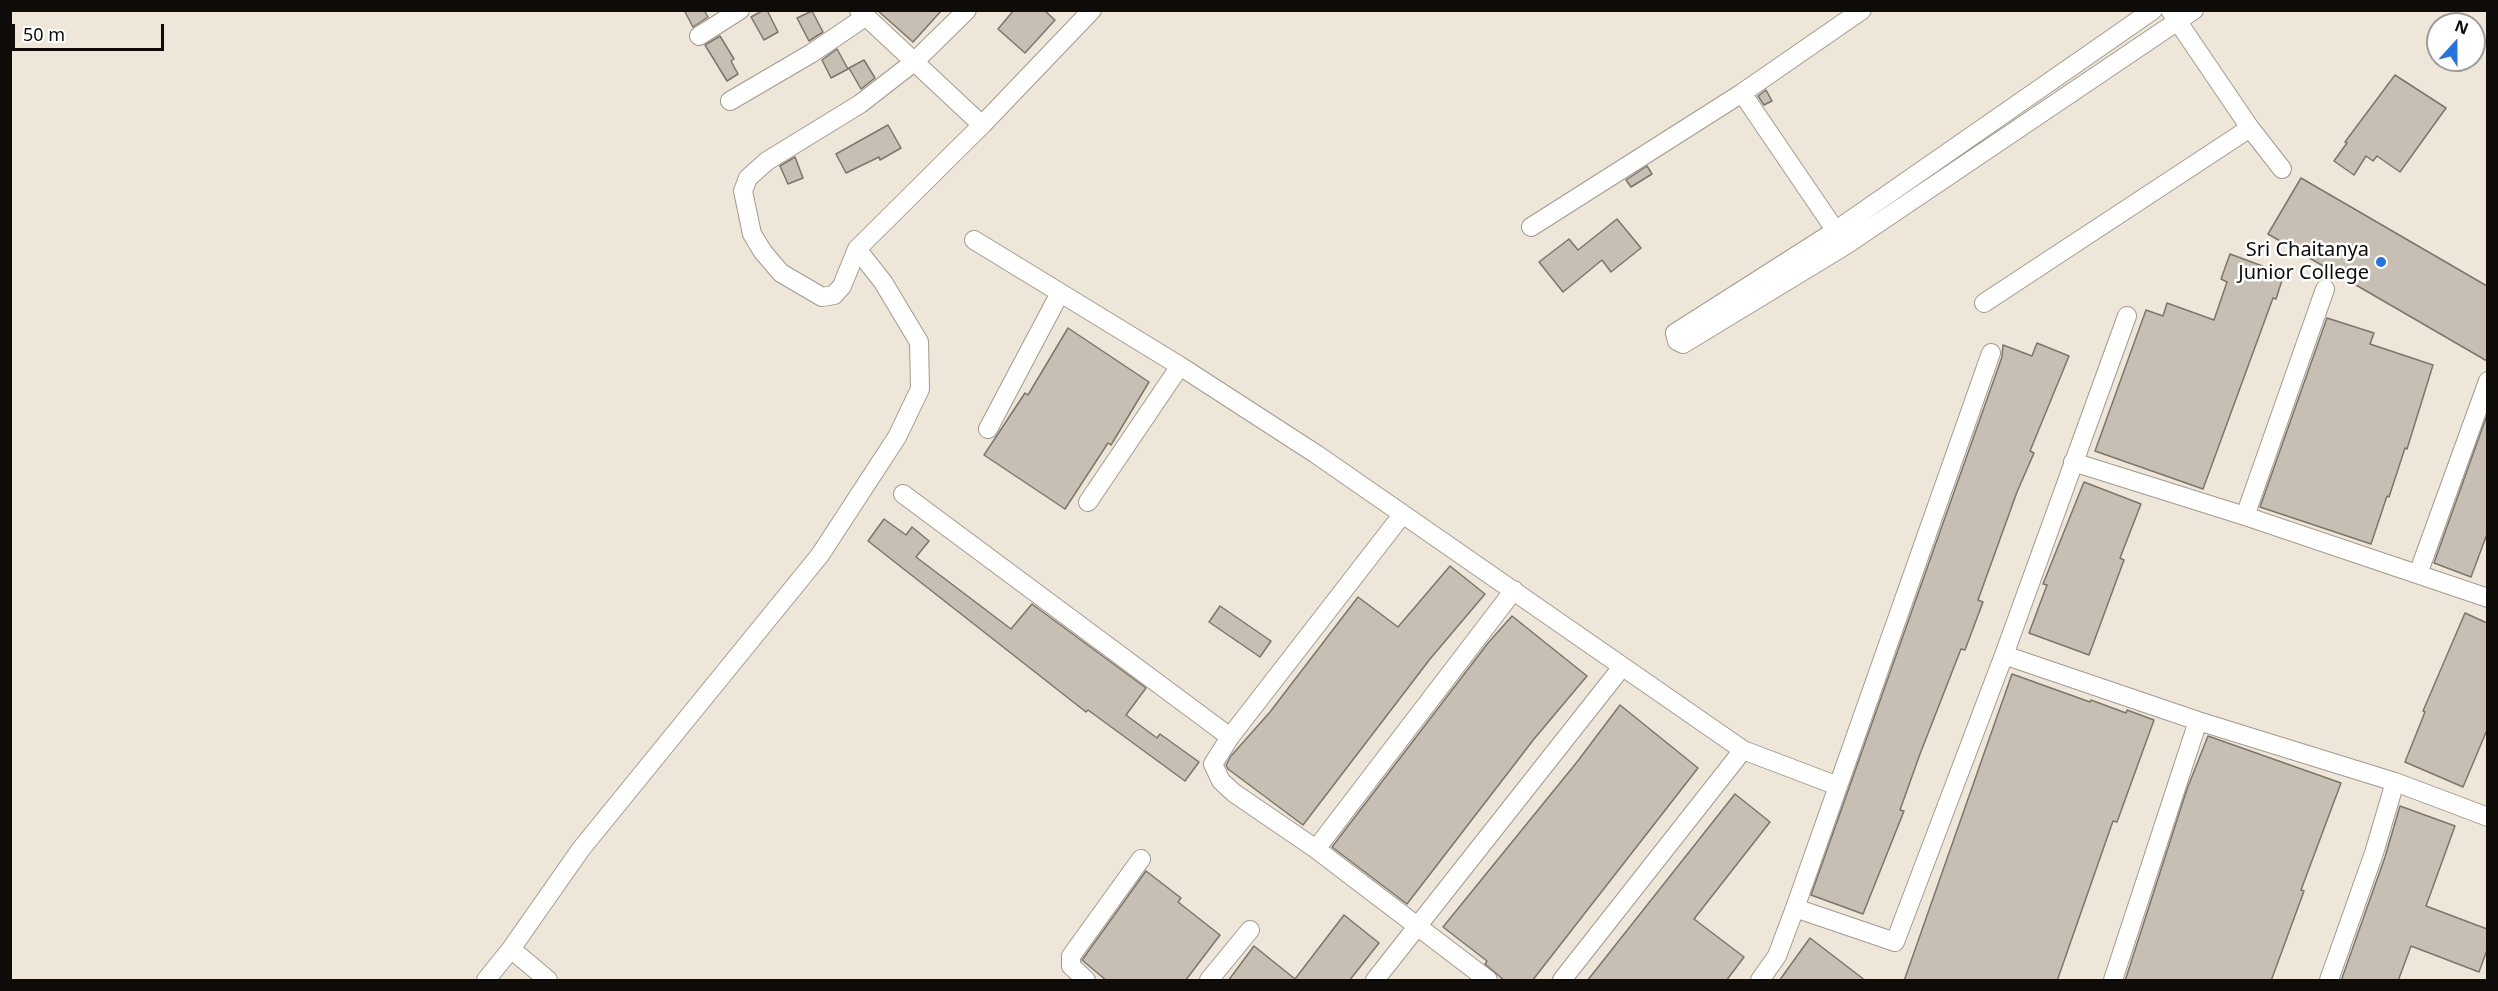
<!DOCTYPE html>
<html>
<head>
<meta charset="utf-8">
<style>
	body { margin:0 }
	#map { position:relative; width:2498px; height:991px; overflow:hidden; background:#eee6d9; font-family:"Noto Sans",sans-serif }
	canvas { display:block }
	.frame { position:absolute; inset:0; border:12px solid #0e0b08; pointer-events:none }
	.north { position:absolute; left:2426px; top:12px; width:60px; height:60px; box-sizing:border-box; background:#fff; border:2px solid #9f9d9c; border-radius:50%; rotate:21deg; font-size:16px; font-weight:700; line-height:24px; text-align:center; color:#0e0b08 }
	.north::after { content:''; display:block; margin:auto; width:21px; height:27px; background:#2872de; clip-path:polygon(50% 0,100% 100%,50% 72%,0 100%) }
	.scale { position:absolute; left:12px; top:24px; width:152px; height:27px; box-sizing:border-box; border:3px solid #0e0b08; border-top:0; padding-left:8px; font-size:18px; line-height:21px; white-space:nowrap; color:#0e0b08; -webkit-text-stroke:4px #fff; paint-order:stroke }
</style>
</head>
<body>
<div id="map">
<canvas width="2498" height="991"></canvas>
<div class="frame"></div>
<div class="north">N</div>
<div class="scale">50 m</div>
</div>
<script>
const ctx = document.querySelector('canvas').getContext('2d');
ctx.lineJoin = 'round';
function fill(path, color) { ctx.fillStyle = color; ctx.fill(path, 'evenodd'); }
function trace(path, color, width, dash) { ctx.strokeStyle = color; ctx.lineWidth = width; ctx.lineCap = dash ? 'butt' : 'round'; ctx.setLineDash(dash || []); ctx.stroke(path); }
function write(font, color, halo, rows, align = 'center') {
  ctx.font = font + ' "Noto Sans",sans-serif'; ctx.lineWidth = 5; ctx.setLineDash([]); ctx.textBaseline = 'middle'; ctx.strokeStyle = halo; ctx.fillStyle = color; for (const [text, x, y, turn = 0] of rows) {
    ctx.save(); ctx.translate(x, y); ctx.rotate((+turn || 0) * Math.PI / 180); ctx.textAlign = isNaN(turn) ? turn : align; if (halo) ctx.strokeText(text, 0, 0); ctx.fillText(text, 0, 0); ctx.restore();
  }
}
const building = new Path2D(`
	M 684,10 L 704,10 L 708,17 L 693,27 Z
	M 764,10 L 767,10 L 778,32 L 764,40 L 751,17 Z
	M 877,10 L 942,10 L 913,42 Z
	M 1014,10 L 1044,10 L 1055,20 L 1025,53 L 998,29 Z
	M 812,11 L 823,32 L 809,41 L 797,18 Z
	M 720,36 L 734,59 L 731,61 L 738,74 L 727,81 L 705,45 Z
	M 837,49 L 848,69 L 831,78 L 822,60 Z
	M 864,60 L 875,78 L 861,89 L 849,68 Z
	M 2395,75 L 2446,108 L 2400,172 L 2377,156 L 2373,161 L 2366,156 L 2354,175 L 2334,161 L 2347,143 L 2345,142 Z
	M 1766,90 L 1772,101 L 1764,105 L 1758,96 Z
	M 888,125 L 901,148 L 880,160 L 879,157 L 846,173 L 836,154 Z
	M 795,157 L 803,178 L 788,184 L 780,166 Z
	M 1647,166 L 1652,174 L 1631,187 L 1626,180 Z
	M 2301,178 L 2487,286 L 2487,361 L 2268,234 Z
	M 1617,219 L 1641,248 L 1611,272 L 1602,260 L 1563,292 L 1539,262 L 1569,239 L 1578,250 Z
	M 2230,254 L 2284,274 L 2276,299 L 2273,298 L 2203,489 L 2095,451 L 2146,310 L 2163,316 L 2167,303 L 2214,320 L 2227,282 L 2221,279 Z
	M 2327,318 L 2374,333 L 2370,344 L 2433,365 L 2407,449 L 2405,448 L 2389,497 L 2387,496 L 2371,544 L 2260,507 Z
	M 1068,328 L 1149,382 L 1111,445 L 1108,443 L 1065,509 L 984,455 L 1025,393 L 1028,395 Z
	M 2037,343 L 2069,356 L 2030,451 L 2034,453 L 2017,492 L 1978,600 L 1983,602 L 1965,650 L 1961,649 L 1920,754 L 1900,810 L 1904,811 L 1863,914 L 1811,895 L 2002,357 L 2003,345 L 2032,356 Z
	M 2487,415 L 2487,534 L 2471,577 L 2434,563 Z
	M 2084,482 L 2141,504 L 2120,558 L 2124,560 L 2089,655 L 2029,633 L 2047,585 L 2043,584 Z
	M 884,519 L 906,535 L 912,527 L 929,541 L 916,557 L 1011,629 L 1032,604 L 1146,688 L 1126,715 L 1157,738 L 1160,734 L 1199,762 L 1185,781 L 1088,710 L 1086,712 L 868,541 Z
	M 1450,566 L 1485,594 L 1430,659 L 1303,825 L 1228,769 L 1226,765 L 1231,756 L 1270,712 L 1358,597 L 1398,627 Z
	M 1220,606 L 1271,641 L 1260,657 L 1209,622 Z
	M 2465,613 L 2487,623 L 2487,730 L 2463,787 L 2405,762 L 2425,712 L 2423,711 Z
	M 1512,616 L 1587,676 L 1534,739 L 1407,904 L 1332,847 L 1488,643 Z
	M 2012,674 L 2090,702 L 2091,700 L 2126,713 L 2127,710 L 2154,720 L 2117,822 L 2113,821 L 2057,981 L 1904,981 Z
	M 1620,705 L 1698,768 L 1532,981 L 1505,981 L 1485,964 L 1487,961 L 1443,927 L 1577,762 Z
	M 2208,736 L 2341,783 L 2301,890 L 2304,891 L 2271,981 L 2125,981 L 2187,789 Z
	M 1735,794 L 1770,822 L 1694,919 L 1744,957 L 1726,981 L 1587,981 Z
	M 2400,806 L 2455,826 L 2426,906 L 2487,929 L 2487,950 L 2479,972 L 2411,946 L 2398,981 L 2341,981 L 2385,857 Z
	M 1146,871 L 1181,898 L 1178,902 L 1220,935 L 1185,981 L 1107,981 L 1082,960 Z
	M 1344,915 L 1379,943 L 1349,981 L 1228,981 L 1254,946 L 1295,979 Z
	M 1810,938 L 1866,981 L 1779,981 Z`);
const minor = new Path2D(`
	M 859,10 L 982,125
	M 967,10 L 914,62 L 860,104 L 767,161 L 748,178 L 743,191 L 752,234 L 763,252 L 781,273 L 822,297 L 834,295 L 842,286 L 857,249 L 982,125 L 1092,10
	M 2153,10 L 1835,231 L 1675,333 L 1677,341 L 1683,344 L 1846,245 L 2194,10
	M 2170,10 L 2250,128 L 2282,169
	M 699,36 L 740,10
	M 1742,93 L 1842,240
	M 730,101 L 812,53 L 865,17
	M 1531,227 L 1742,93 L 1862,10
	M 974,240 L 1180,366 L 1316,454 L 1743,750 L 1838,786
	M 1984,303 L 2250,128
	M 988,429 L 1060,293
	M 2073,462 L 2245,516 L 2488,598
	M 903,494 L 1230,737
	M 1088,502 L 1180,366
	M 1402,515 L 1230,737 L 1213,764 L 1221,781 L 1234,793 L 1316,849 L 1488,980
	M 2245,516 L 2325,289
	M 2418,574 L 2488,381
	M 2004,655 L 2198,721 L 2395,782 L 2488,817
	M 1316,849 L 1514,590
	M 1795,908 L 1895,942 L 2004,655 L 2127,316
	M 511,949 L 548,980
	M 486,980 L 511,949 L 581,849 L 820,555 L 897,437 L 920,389 L 919,342 L 883,282 L 857,249
	M 1086,980 L 1071,966 L 1071,956 L 1141,859
	M 1209,980 L 1250,930
	M 1375,980 L 1622,667
	M 1562,980 L 1743,750
	M 1760,980 L 1777,956 L 1795,908 L 1991,353
	M 2113,980 L 2198,721
	M 2329,980 L 2374,853 L 2395,782`);
const markers = [
	[2381,262,6,"#2872de"]
];
const poiNames = [
	["Sri Chaitanya",2369,250],
	["Junior College",2369,273]
];
fill(building, '#c7bfb3');
trace(building, '#7d756a', 1.5);
trace(minor, '#a29a8e', 20);
trace(minor, '#fff', 18);
for (const [x, y, r, color] of markers) { const dot = new Path2D(); dot.arc(x, y, r, 0, 2 * Math.PI); ctx.fillStyle = color; ctx.fill(dot); trace(dot, '#fff', 2); }
write('20px', '#0e0b08', '#fff', poiNames, 'right');
</script>
</body>
</html>
